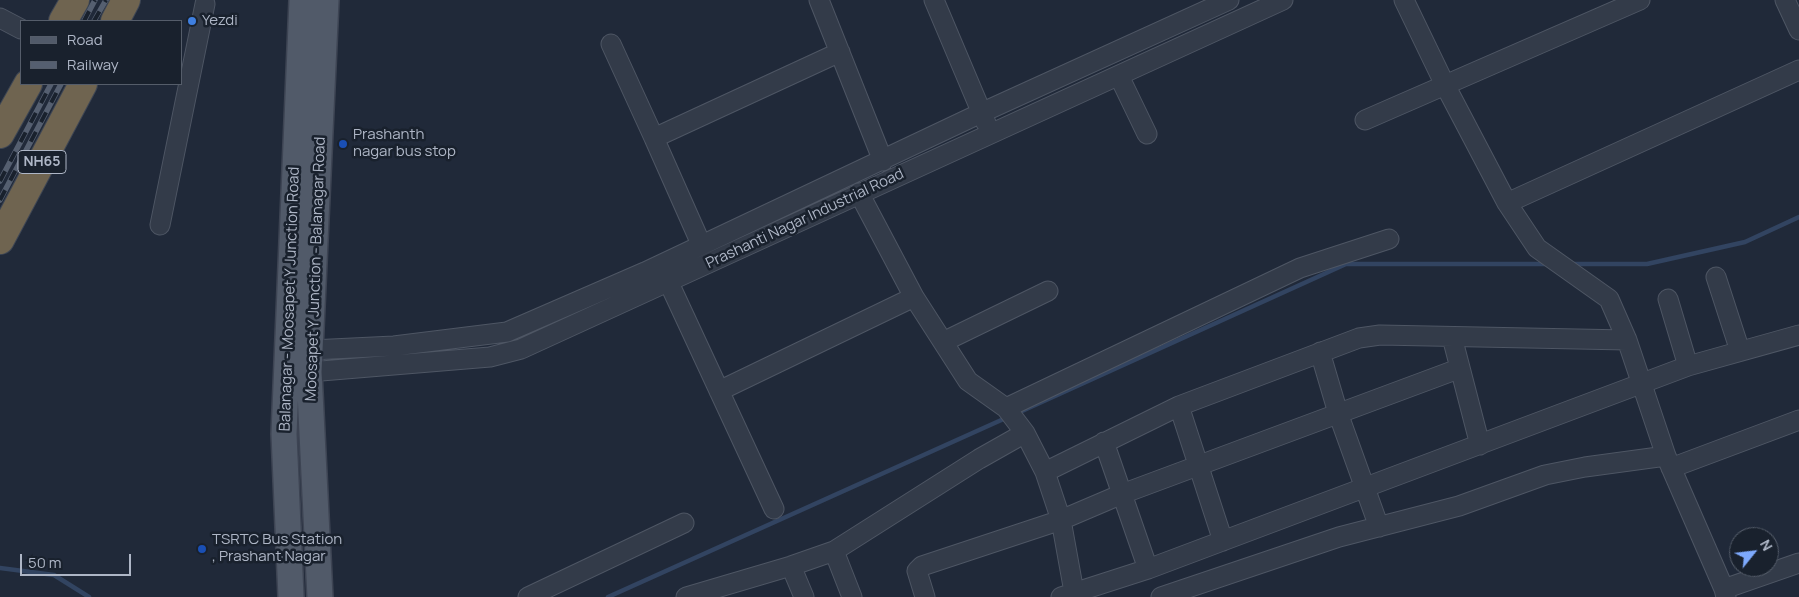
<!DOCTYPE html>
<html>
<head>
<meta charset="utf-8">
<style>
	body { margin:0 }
	#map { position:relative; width:1799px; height:597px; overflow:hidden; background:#202939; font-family:Manrope,sans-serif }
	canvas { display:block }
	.legend { position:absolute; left:20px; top:20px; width:162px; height:65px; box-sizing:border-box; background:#19212d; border:1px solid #555d6a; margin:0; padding:6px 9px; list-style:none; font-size:15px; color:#aeb6c6 }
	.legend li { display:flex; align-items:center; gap:10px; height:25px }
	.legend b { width:25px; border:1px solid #555d6a }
	.north { position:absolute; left:1729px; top:527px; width:50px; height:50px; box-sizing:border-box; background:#19212d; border:1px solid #555d6a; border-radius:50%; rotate:61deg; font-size:14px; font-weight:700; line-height:20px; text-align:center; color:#aeb6c6 }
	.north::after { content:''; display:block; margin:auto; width:18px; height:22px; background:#7da9fc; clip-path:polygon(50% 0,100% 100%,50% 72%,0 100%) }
	.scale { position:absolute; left:20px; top:554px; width:111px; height:22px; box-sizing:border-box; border:2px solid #aeb6c6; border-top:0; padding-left:6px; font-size:15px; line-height:18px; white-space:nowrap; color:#aeb6c6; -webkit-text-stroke:4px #19212d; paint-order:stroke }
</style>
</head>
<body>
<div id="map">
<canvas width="1799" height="597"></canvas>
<ul class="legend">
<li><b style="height:6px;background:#515a69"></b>Road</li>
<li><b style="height:6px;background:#555f70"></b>Railway</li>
</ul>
<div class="north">N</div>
<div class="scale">50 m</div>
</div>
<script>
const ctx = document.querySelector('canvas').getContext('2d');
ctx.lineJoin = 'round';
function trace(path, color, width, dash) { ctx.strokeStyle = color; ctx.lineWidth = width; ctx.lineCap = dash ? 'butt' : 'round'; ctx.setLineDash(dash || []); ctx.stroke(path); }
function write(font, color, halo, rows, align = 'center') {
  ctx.font = font + ' Manrope,sans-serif'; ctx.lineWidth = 5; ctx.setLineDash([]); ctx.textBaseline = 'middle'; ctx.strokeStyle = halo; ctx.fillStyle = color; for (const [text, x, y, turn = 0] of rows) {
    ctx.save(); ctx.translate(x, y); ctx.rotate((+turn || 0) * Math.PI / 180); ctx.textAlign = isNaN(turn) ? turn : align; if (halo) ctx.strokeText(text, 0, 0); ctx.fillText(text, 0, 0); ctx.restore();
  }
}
const stream = new Path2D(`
	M 1571,264 L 1647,264 L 1745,242 L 1799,217
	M 1022,411 L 1346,264 L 1548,264
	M 0,568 L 54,575 L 89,597
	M 608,597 L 1008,417`);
const minor = new Path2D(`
	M 819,0 L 883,161
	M 934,0 L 986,123
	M 1404,0 L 1445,85 L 1507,203 L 1537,248 L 1609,299 L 1627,340 L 1666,456 L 1724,589
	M 1785,0 L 1799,30
	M 0,18 L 21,29
	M 611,44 L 654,138
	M 1119,76 L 1147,134
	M 1365,120 L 1640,0
	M 859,193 L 914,297 L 968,381 L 1006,408 L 1025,433 L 1045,472 L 1061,520 L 1074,592
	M 1507,203 L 1799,70
	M 160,225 L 205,4
	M 701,244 L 654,138 L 840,52
	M 1716,277 L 1740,351
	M 669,283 L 774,509
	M 1668,299 L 1688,366
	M 1452,337 L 1480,445
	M 943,342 L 1048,291
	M 311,350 L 394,346 L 507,332 L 645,272 L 981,113 L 1229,0
	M 1320,352 L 1338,413 L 1379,527
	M 309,372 L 490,357 L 521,349 L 1283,0
	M 719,391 L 914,297
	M 1179,406 L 1223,541
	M 1006,408 L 1300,268 L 1389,239
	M 1104,442 L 1148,569
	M 1671,468 L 1799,420
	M 1045,472 L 1179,406 L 1359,338 L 1380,335 L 1627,340
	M 834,551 L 852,597
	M 791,566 L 804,597
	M 528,597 L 684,523
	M 686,597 L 791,566 L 834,551 L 979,459 L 1025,433
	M 925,597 L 917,571 L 922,566 L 1061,520 L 1122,494 L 1458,369
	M 1061,597 L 1148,569 L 1688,366 L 1799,335
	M 1161,597 L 1339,537 L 1459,506 L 1545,475 L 1585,467 L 1666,456
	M 1726,597 L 1724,589 L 1799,563`);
const major = new Path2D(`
	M 291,597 L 284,434 L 302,0
	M 320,597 L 309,372 L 326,0`);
const highway = new Path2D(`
	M 63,21 L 75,0
	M 115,21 L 126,0
	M 0,134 L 28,84
	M 0,240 L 83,84`);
const rail = new Path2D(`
	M 84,21 L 95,0
	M 94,21 L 106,0
	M 0,181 L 51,84
	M 0,200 L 61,84`);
const markers = [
	[192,21,5,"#3f7fe0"],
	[343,144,5,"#1a4fb4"],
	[202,549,5,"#1a4fb4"]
];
const shields = [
	[42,162,48]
];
const shieldNames = [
	["NH65",42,162]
];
const poiNames = [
	["Yezdi",202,21],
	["Prashanth",353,135],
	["nagar bus stop",353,152],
	["TSRTC Bus Station",212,540],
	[", Prashant Nagar",212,557]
];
const streetNames = [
	["Prashanti Nagar Industrial Road",805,219,-25],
	["Moosapet Y Junction - Balanagar Road",316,269,-88],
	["Balanagar - Moosapet Y Junction Road",290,299,-88]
];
trace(stream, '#324461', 4.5);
trace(minor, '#4e5664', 21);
trace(major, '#3d4453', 28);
trace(highway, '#3e4654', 30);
trace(minor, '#333b49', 19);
trace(major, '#515a69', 25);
trace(highway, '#6f6450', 28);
trace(rail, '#555f70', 5.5);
trace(rail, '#19212d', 4, [11]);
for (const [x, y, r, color] of markers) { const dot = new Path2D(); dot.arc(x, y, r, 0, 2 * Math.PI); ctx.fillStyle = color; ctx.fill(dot); trace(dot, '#19212d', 2); }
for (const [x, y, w] of shields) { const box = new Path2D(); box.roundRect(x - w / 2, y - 11.5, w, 23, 4); ctx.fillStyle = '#19212d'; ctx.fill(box); trace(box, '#aeb6c6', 1); }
write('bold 14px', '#aeb6c6', null, shieldNames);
write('15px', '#aeb6c6', '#19212d', poiNames, 'left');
write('15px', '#aeb6c6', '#19212d', streetNames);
</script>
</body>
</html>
